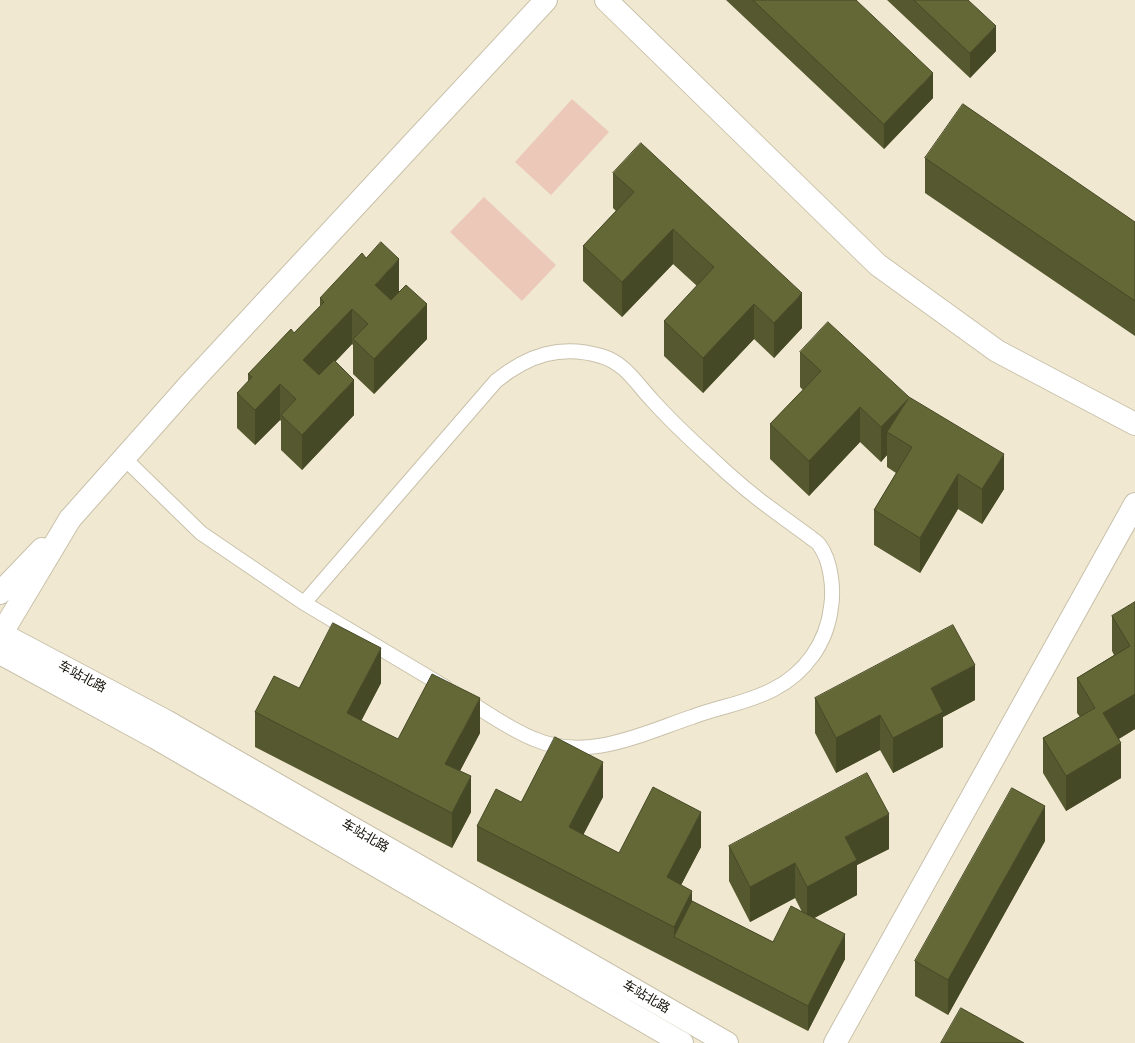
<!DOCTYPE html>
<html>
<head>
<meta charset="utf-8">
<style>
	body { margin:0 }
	canvas { display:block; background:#f0e8d1 }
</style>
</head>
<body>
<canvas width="1135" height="1043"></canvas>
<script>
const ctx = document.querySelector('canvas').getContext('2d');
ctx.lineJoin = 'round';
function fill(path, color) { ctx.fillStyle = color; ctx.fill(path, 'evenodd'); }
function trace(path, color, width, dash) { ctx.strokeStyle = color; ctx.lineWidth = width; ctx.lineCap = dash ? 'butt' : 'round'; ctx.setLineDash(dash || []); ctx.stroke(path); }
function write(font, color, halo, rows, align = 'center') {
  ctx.font = font + ' "Open Sans","Noto Sans SC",sans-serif'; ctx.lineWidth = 3; ctx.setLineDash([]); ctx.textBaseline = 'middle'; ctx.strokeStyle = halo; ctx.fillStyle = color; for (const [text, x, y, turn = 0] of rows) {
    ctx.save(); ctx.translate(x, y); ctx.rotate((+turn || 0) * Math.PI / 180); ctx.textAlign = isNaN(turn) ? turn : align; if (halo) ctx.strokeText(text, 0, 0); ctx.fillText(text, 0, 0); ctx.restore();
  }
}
const green = new Path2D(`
	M 572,99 L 609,132 L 551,195 L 515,162 Z
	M 484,197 L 556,265 L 522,301 L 450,232 Z`);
const lane = new Path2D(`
	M 124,458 L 201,533 L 304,603 L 445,687
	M 304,603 L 496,381 C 528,355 561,344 601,356 C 625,363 636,383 652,400 C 670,420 690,439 710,457 C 731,477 753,496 777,513 C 788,521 799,529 810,537 C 813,540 818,542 820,546 C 831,561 834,590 831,607 C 827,643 805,673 774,689 C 748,703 718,707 692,717 C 641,734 587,762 534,739 C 509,729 486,712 463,698`);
const street = new Path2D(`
	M 606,0 L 878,265 L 997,351 L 1135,424
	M 70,519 L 189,385 L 546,0
	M 835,1043 L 1135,504`);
const secondary = new Path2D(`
	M 0,593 L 42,549
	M 0,633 L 166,721 L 727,1043
	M 0,636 L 70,519
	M 0,653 L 156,738 L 682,1043`);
const wall = new Path2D(`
	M 726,0 L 856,0 L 933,98 L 884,149 Z
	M 887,0 L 968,0 L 996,51 L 970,78 Z
	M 925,158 L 1135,222 L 1135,336 L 925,193 Z
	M 613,173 L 802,328 L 774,358 L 754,339 L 703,393 L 664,356 L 664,321 L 697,286 L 673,264 L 622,317 L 583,281 L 583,246 L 616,211 L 613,208 Z
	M 399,291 L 427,339 L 374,394 L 353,374 L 353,345 L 352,344 L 335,362 L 354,415 L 302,470 L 281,450 L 281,421 L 280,420 L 255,445 L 237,428 L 237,393 L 248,382 L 248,374 L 294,333 L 320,307 L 320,298 Z
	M 800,352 L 1004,489 L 982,524 L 958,509 L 920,573 L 874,545 L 874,510 L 896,473 L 887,467 L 887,455 L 881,462 L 860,442 L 809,496 L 770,459 L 770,424 L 803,390 L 800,387 Z
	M 1135,602 L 1135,729 L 1119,739 L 1121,778 L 1066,811 L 1043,773 L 1043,738 L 1080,717 L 1077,713 L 1077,678 L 1114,655 L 1112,651 L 1112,616 Z
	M 381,683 L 361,721 L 398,739 L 480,733 L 460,771 L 471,812 L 452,848 L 255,747 L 255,712 L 299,688 Z
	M 815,698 L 975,700 L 943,717 L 943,747 L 893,773 L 880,750 L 836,773 L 815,733 Z
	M 603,797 L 583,835 L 619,853 L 701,847 L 681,885 L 692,901 L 773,942 L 802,912 L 795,898 L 750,922 L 729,881 L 729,846 L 889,849 L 857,865 L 857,895 L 814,918 L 845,959 L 808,1031 L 477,861 L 477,826 L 521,802 Z
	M 1045,841 L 948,1015 L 915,996 L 915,961 Z`);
const shadedWall = new Path2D(`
	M 996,26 L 996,51 L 970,78 L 970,53 Z
	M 933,73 L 933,98 L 884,149 L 884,124 Z
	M 673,229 L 673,264 L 622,317 L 622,282 Z
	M 399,259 L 399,294 L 375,320 L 375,285 Z
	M 802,293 L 802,328 L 774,358 L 774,323 Z
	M 427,304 L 427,339 L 374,394 L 374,359 Z
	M 754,304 L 754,339 L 703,393 L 703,358 Z
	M 352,309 L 352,344 L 303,396 L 303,360 Z
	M 354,380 L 354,415 L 302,470 L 302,435 Z
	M 280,384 L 280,420 L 255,445 L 255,410 Z
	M 908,399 L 887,432 L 887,455 L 881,462 L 881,427 Z
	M 860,407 L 860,442 L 809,496 L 809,461 Z
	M 1004,454 L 1004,489 L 982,524 L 982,489 Z
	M 958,474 L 958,509 L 920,573 L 920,538 Z
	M 381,648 L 381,683 L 347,748 L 347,713 Z
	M 975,665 L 975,700 L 943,717 L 943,747 L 893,773 L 893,738 L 931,688 Z
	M 1135,694 L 1135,729 L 1103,748 L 1103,713 Z
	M 480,698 L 480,733 L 445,799 L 445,764 Z
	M 880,715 L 880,750 L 836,773 L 836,738 Z
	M 1121,743 L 1121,778 L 1066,811 L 1066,776 Z
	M 603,762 L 603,797 L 569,862 L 569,827 Z
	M 471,776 L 471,812 L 452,848 L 452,813 Z
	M 1045,806 L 1045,841 L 948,1015 L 948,980 Z
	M 701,812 L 701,847 L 667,912 L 667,877 Z
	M 889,814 L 889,849 L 857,865 L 857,895 L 807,922 L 807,887 L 845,837 Z
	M 795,863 L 795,898 L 750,922 L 750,887 Z
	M 692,891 L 692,926 L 674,937 L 674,927 Z
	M 845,934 L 845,959 L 808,1031 L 808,1006 Z`);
const building = new Path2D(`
	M 753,0 L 856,0 L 933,73 L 884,124 Z
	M 914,0 L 968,0 L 996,26 L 970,53 Z
	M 963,104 L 1135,222 L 1135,301 L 925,158 Z
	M 641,143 L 802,293 L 774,323 L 754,304 L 703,358 L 664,321 L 714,267 L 693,248 L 673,229 L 622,282 L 583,246 L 634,192 L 613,173 Z
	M 381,242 L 399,259 L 375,285 L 391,300 L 406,285 L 427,304 L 374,359 L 353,339 L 368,324 L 352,309 L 327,335 L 303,360 L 319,375 L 334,360 L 354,380 L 302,435 L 281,415 L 296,399 L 280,384 L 255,410 L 237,393 L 252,377 L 248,374 L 291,329 L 294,333 L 324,302 L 320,298 L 362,253 L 366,258 Z
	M 828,322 L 909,397 L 1004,454 L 982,489 L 958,474 L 920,538 L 874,510 L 912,447 L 887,432 L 908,399 L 881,427 L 860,407 L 809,461 L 770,424 L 821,371 L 800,352 Z
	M 1135,602 L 1135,694 L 1103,713 L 1121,743 L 1066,776 L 1043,738 L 1095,708 L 1077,678 L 1130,646 L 1112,616 Z
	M 333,623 L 381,648 L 347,713 L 372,726 L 398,739 L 432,674 L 480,698 L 445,764 L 471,776 L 452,813 L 255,712 L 274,676 L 299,688 Z
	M 953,625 L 975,665 L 931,688 L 943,712 L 893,738 L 880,715 L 836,738 L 815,698 Z
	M 555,737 L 603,762 L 569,827 L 619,853 L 653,787 L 701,812 L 667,877 L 692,891 L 674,927 L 477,826 L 496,789 L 521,802 Z
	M 867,773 L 889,814 L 845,837 L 857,860 L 807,887 L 795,863 L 750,887 L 729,846 Z
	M 1012,788 L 1045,806 L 948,980 L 915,961 Z
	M 692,901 L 773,942 L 791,906 L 845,934 L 808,1006 L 674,937 Z
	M 961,1008 L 1024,1043 L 941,1043 Z`);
const streetNames = [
	["车站北路",82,677,28],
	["车站北路",365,836,30],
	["车站北路",646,997,30]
];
fill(green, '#ebc8b7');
trace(lane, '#c9c1aa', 16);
trace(street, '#c9c1aa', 24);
trace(secondary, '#c9c1aa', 24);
trace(lane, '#fff', 14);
trace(street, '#fff', 22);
trace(secondary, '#fff', 22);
fill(wall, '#56592f');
fill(shadedWall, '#464926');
fill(building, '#646837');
trace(building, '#464926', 1);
write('13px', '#131008', '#fff', streetNames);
</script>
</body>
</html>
